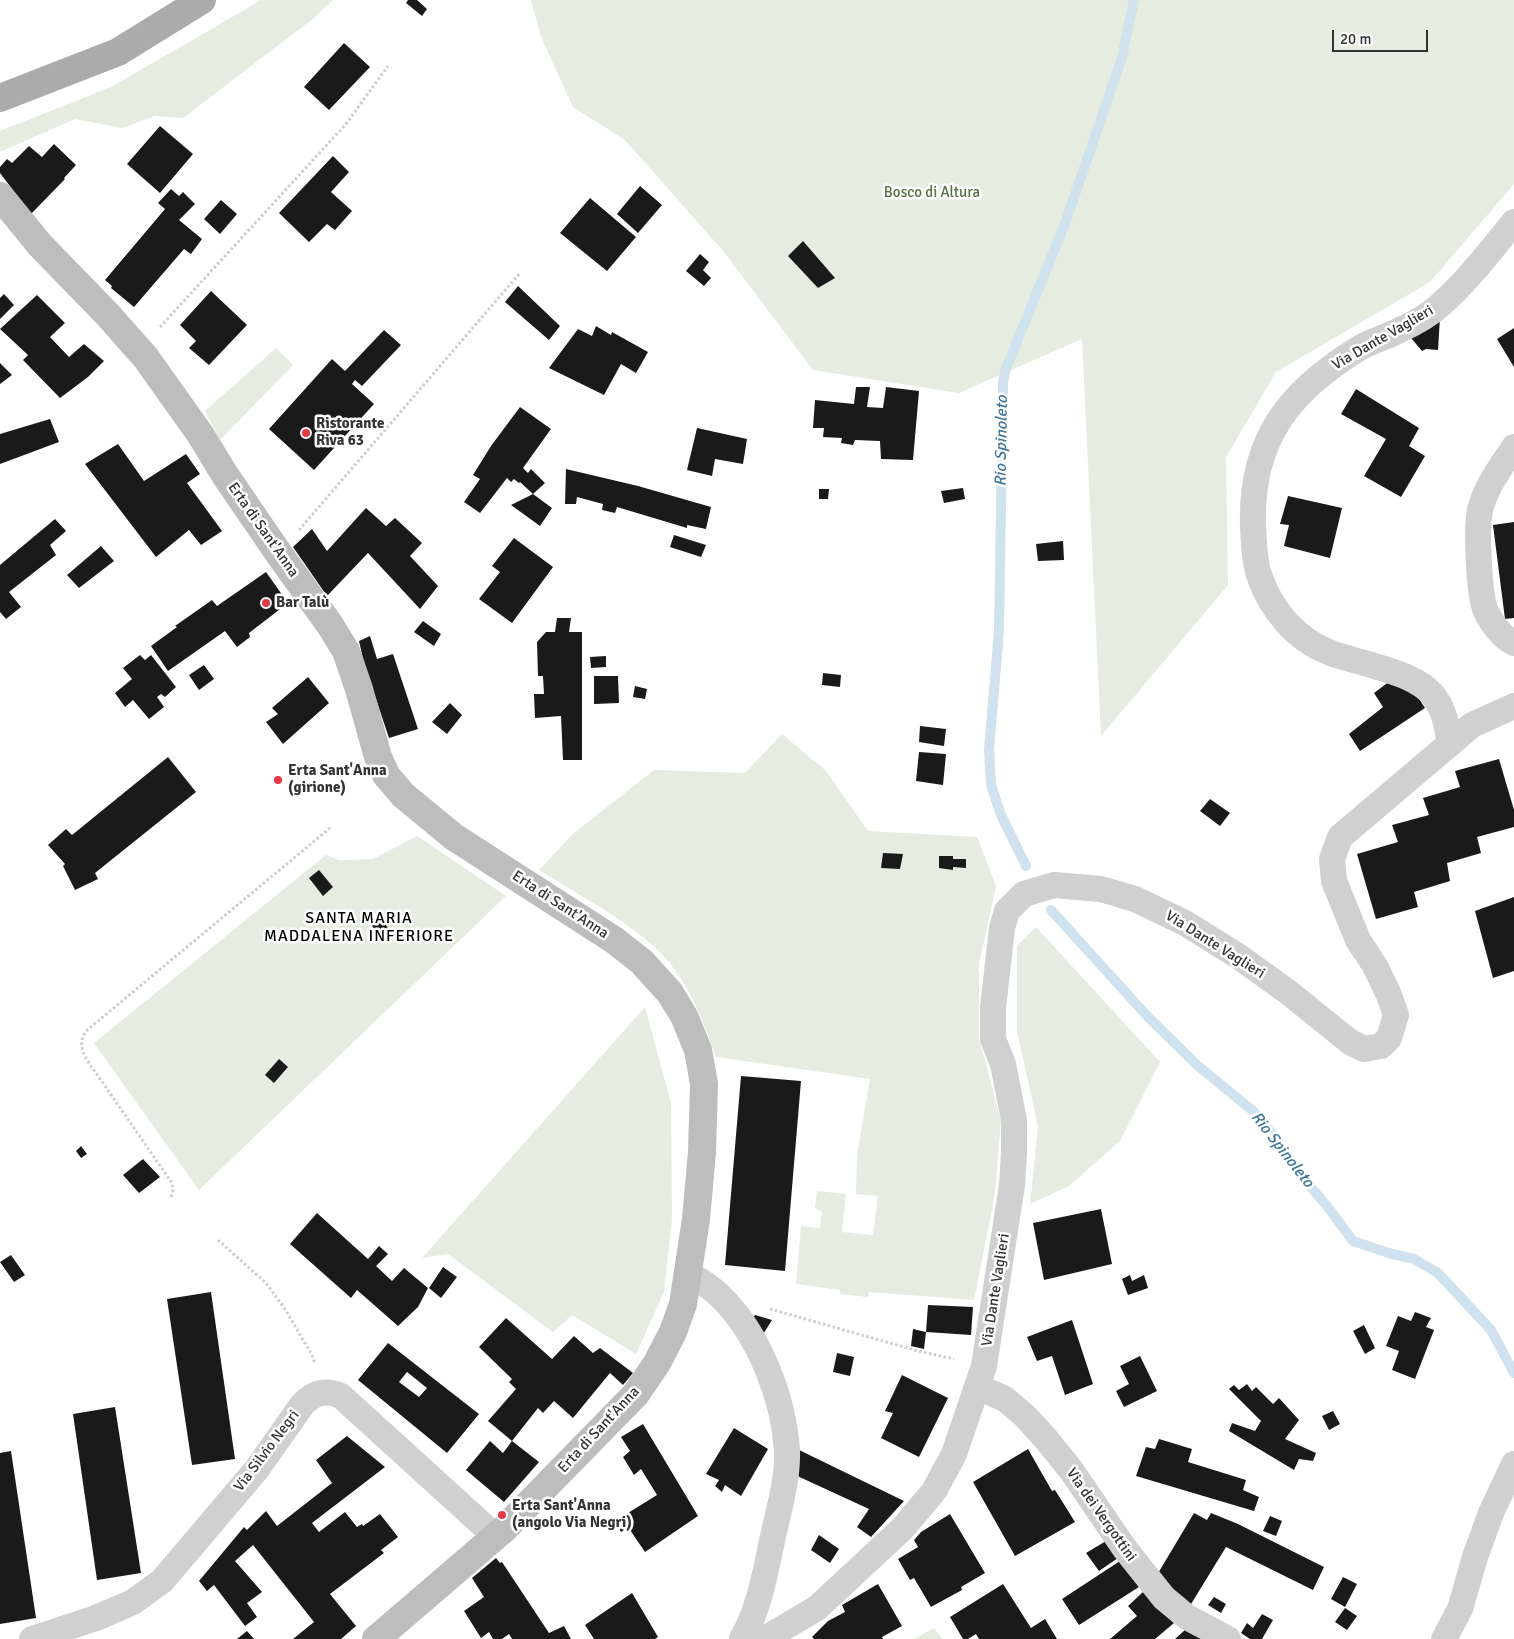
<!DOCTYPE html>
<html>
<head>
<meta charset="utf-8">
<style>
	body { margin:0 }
	#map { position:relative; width:1514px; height:1639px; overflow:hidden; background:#fff; font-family:Signika,sans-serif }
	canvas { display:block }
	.scale { position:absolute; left:1332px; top:30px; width:96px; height:22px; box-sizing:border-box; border:2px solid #333; border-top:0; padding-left:6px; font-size:15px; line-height:18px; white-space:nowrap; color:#333; -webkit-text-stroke:4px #fff; paint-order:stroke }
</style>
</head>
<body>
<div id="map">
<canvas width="1514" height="1639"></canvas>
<div class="scale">20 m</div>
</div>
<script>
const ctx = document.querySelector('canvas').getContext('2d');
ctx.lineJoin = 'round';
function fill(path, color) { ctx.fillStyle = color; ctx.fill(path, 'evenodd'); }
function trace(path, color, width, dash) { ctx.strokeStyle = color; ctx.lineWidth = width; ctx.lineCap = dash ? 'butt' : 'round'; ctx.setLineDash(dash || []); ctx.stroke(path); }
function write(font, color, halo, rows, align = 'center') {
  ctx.font = font + ' Signika,sans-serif'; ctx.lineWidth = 5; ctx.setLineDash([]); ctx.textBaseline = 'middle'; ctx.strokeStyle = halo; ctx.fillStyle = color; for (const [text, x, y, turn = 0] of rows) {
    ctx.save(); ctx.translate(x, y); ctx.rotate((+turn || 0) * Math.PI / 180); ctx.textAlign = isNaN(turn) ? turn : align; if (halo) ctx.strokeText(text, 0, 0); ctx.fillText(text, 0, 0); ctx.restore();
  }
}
const green = new Path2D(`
	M 260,0 L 333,0 L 314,18 L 183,118 L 155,116 L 122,128 L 75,119 L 0,152 L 0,131 L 111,87 L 253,5 Z
	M 531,0 L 1514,0 L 1514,184 L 1430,282 L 1276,372 L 1226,457 L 1228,585 L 1101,736 L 1082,339 L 959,393 L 813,370 L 724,252 L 625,140 L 573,107 L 541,37 Z
	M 276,348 L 293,365 L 220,440 L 205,411 Z
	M 782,734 L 826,771 L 868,831 L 977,837 L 996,886 L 979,964 L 979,1038 L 1001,1121 L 995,1194 L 974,1300 L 869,1292 L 868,1297 L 840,1294 L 840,1290 L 796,1284 L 801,1226 L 820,1228 L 822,1212 L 815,1208 L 817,1191 L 846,1194 L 842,1232 L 873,1235 L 878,1196 L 856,1194 L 857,1155 L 870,1079 L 716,1057 C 705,1027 694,996 675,970 C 644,928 583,898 539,870 L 574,833 L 654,770 L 745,773 Z
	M 417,836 L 506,896 L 199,1190 L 94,1043 L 326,855 L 339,860 L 373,859 Z
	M 1036,927 L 1160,1062 L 1120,1141 L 1069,1186 L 1030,1204 L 1038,1127 L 1017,1031 L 1017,946 Z
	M 645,1007 L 671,1103 L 672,1219 L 664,1292 L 636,1354 L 572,1315 L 553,1332 L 448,1254 L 422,1258 Z
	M 934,1628 L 943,1639 L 914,1639 Z`);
const stream = new Path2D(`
	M 1026,866 L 1001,815 L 991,785 L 989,750 L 999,631 L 1003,384 L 1005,371 L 1066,221 L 1122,57 L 1134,0
	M 1051,910 L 1148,1017 L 1197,1065 L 1253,1111 L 1274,1136 L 1303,1178 L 1327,1206 L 1353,1241 L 1392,1254 L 1414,1259 L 1438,1273 L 1491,1330 L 1514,1373`);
const building = new Path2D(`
	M 408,0 L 417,0 L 427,9 L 422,16 L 406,3 Z
	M 344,43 L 370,67 L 329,110 L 304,87 Z
	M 160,126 L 193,154 L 160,193 L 127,164 Z
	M 54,144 L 76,165 L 64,178 L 65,179 L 31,214 L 0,173 L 0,167 L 7,159 L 12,163 L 29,146 L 42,157 Z
	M 333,156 L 349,172 L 331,192 L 352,211 L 335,230 L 327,224 L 309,242 L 279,213 Z
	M 640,186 L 662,205 L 638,233 L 617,214 Z
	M 171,189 L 179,196 L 183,192 L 195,204 L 179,220 L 202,239 L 191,254 L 184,249 L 134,307 L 111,288 L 112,286 L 105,280 L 165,209 L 158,203 Z
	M 590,198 L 636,237 L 607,271 L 560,233 Z
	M 221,200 L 237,214 L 220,234 L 204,219 Z
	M 803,241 L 835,278 L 818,288 L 788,256 Z
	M 700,254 L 709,262 L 703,270 L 711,278 L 704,286 L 686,271 Z
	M 518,286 L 560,326 L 549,340 L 505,302 Z
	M 211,291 L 247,325 L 209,365 L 189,348 L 196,341 L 180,325 Z
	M 4,294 L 14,305 L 0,319 L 0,298 Z
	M 37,295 L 65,323 L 50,337 L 69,357 L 84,344 L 104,361 L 88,377 L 60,398 L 23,360 L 28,355 L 0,329 Z
	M 1440,317 L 1438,350 L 1426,349 L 1422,351 L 1411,338 Z
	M 596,326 L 611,335 L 612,332 L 648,352 L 636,373 L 621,364 L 604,395 L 549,368 L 578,329 L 592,336 Z
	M 1514,328 L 1514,367 L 1497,339 Z
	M 384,330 L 401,345 L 362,386 L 355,380 L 352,384 L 374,404 L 314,470 L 269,429 L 332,359 L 345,371 Z
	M 0,363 L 12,375 L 0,384 Z
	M 856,387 L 870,387 L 867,407 L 883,408 L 886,387 L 919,391 L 913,460 L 881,459 L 880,441 L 855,440 L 853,445 L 841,443 L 842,438 L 823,437 L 824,428 L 813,428 L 815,400 L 854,404 Z
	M 1356,389 L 1419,428 L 1409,446 L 1425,456 L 1401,497 L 1364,476 L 1386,439 L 1341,414 Z
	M 520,407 L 551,429 L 523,468 L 528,473 L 531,469 L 545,483 L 533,494 L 520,482 L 519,483 L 514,479 L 511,482 L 507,478 L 480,513 L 464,502 L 480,479 L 473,475 L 491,446 Z
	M 50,419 L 59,442 L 0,464 L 0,434 Z
	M 697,428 L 747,439 L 743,464 L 715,459 L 712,476 L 687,470 Z
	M 118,444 L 144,481 L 186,454 L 200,474 L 187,483 L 222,531 L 201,545 L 189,530 L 156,557 L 85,464 Z
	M 566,469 L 638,486 L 711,507 L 706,529 L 687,525 L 687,528 L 617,507 L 615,513 L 602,510 L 603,504 L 577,497 L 576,504 L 565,504 Z
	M 963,488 L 965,499 L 944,503 L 941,491 Z
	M 819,489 L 829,489 L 828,499 L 819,499 Z
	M 533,494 L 552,508 L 540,526 L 511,505 Z
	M 1288,496 L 1342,508 L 1330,558 L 1284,546 L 1289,525 L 1280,524 Z
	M 366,508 L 386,526 L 395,518 L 422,543 L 410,556 L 438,586 L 420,609 L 368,553 L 327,596 L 293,547 L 312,529 L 327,551 Z
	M 55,519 L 66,531 L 50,545 L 56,555 L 9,592 L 21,607 L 6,619 L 0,612 L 0,565 Z
	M 1514,522 L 1514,618 L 1505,619 L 1493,525 Z
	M 674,535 L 706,545 L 701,557 L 670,547 Z
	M 514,538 L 553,567 L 512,623 L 479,599 L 500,572 L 492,566 Z
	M 1063,541 L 1064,560 L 1038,561 L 1036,544 Z
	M 101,546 L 114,561 L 79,588 L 67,575 Z
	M 266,572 L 288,603 L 249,633 L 250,637 L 237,647 L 225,631 L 168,671 L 151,646 L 177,627 L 175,626 L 212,600 L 217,606 Z
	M 557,618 L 571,618 L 569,632 L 582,632 L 582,760 L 563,760 L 561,716 L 535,718 L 534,694 L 544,694 L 543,676 L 538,676 L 537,642 L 546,632 L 555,632 Z
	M 423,621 L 441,634 L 434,646 L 414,632 Z
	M 370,636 L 377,659 L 393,654 L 418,729 L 389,738 L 364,663 L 359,641 Z
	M 140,655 L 145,660 L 151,655 L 176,687 L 165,697 L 161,694 L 157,697 L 164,707 L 149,719 L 133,700 L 125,707 L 115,693 L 132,679 L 123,668 Z
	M 606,656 L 606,667 L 591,668 L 590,657 Z
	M 204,665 L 214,679 L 199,690 L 189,675 Z
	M 823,673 L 841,675 L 840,687 L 822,685 Z
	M 594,676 L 618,676 L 619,703 L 594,704 Z
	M 308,677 L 329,703 L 283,744 L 266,722 L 278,714 L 272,708 Z
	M 1394,678 L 1418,697 L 1425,708 L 1360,751 L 1349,734 L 1383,707 L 1374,693 Z
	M 635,686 L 647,689 L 645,699 L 633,697 Z
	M 450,703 L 462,715 L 447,734 L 432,722 Z
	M 920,726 L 946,729 L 944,746 L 919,742 Z
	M 919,752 L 946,754 L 943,785 L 916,781 Z
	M 168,757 L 196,792 L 95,873 L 98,879 L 75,890 L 63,866 L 65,864 L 48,845 L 66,829 L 72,835 Z
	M 1499,759 L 1514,810 L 1514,827 L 1477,837 L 1481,853 L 1447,863 L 1450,881 L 1414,892 L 1418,907 L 1376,919 L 1357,854 L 1398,842 L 1392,825 L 1429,815 L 1423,798 L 1460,787 L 1455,771 Z
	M 1210,799 L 1230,813 L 1220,826 L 1200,811 Z
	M 883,853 L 903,854 L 900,869 L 881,868 Z
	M 939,856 L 953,856 L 953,859 L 966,859 L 966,868 L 953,867 L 953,870 L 939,868 Z
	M 319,870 L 333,887 L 323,896 L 309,878 Z
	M 1514,897 L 1514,971 L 1493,978 L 1475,911 Z
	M 378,915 L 389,929 L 380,936 L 369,922 Z
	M 279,1059 L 288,1067 L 274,1083 L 265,1075 Z
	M 741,1076 L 801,1081 L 785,1271 L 725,1265 Z
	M 81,1146 L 87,1154 L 81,1158 L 76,1151 Z
	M 143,1159 L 160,1177 L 139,1193 L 123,1175 Z
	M 1101,1209 L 1112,1264 L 1044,1280 L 1033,1223 Z
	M 317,1213 L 368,1259 L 379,1246 L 388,1254 L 376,1266 L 392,1281 L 404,1268 L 428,1288 L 418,1307 L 398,1326 L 357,1290 L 351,1298 L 290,1244 Z
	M 11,1255 L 25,1275 L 14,1282 L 0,1262 Z
	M 443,1267 L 457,1277 L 441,1298 L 429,1288 Z
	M 1130,1275 L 1132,1281 L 1144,1275 L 1148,1288 L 1128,1295 L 1122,1279 Z
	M 211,1292 L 235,1459 L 192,1465 L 167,1299 Z
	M 928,1305 L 973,1307 L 971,1335 L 926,1332 Z
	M 1415,1312 L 1431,1318 L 1426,1327 L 1434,1330 L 1415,1379 L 1392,1370 L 1399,1351 L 1386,1346 L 1398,1316 L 1411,1321 Z
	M 755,1315 L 772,1320 L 762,1336 L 751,1321 Z
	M 506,1318 L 552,1359 L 574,1336 L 593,1353 L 600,1348 L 633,1373 L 623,1385 L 610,1373 L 573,1418 L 554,1401 L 543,1413 L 538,1408 L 512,1441 L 539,1462 L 504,1502 L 466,1470 L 490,1441 L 503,1453 L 512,1441 L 488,1421 L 516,1389 L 509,1382 L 512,1379 L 479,1347 Z
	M 1072,1320 L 1093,1384 L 1065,1395 L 1052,1356 L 1037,1361 L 1027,1337 Z
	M 1364,1325 L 1375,1348 L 1365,1354 L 1353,1331 Z
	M 913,1329 L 926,1332 L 924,1349 L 911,1346 Z
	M 388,1343 L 479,1414 L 447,1453 L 358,1380 ZM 407,1372 L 427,1388 L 419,1397 L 399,1382 Z
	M 837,1353 L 854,1357 L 850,1376 L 833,1372 Z
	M 1140,1356 L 1157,1391 L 1124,1407 L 1116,1391 L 1129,1384 L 1120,1366 Z
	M 902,1375 L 948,1398 L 919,1457 L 881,1438 L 893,1413 L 885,1411 Z
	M 1247,1384 L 1252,1391 L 1256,1387 L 1273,1404 L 1279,1398 L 1299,1420 L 1285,1439 L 1316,1453 L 1313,1461 L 1299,1459 L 1294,1470 L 1229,1431 L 1232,1423 L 1255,1431 L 1261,1421 L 1229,1389 L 1234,1385 L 1239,1390 Z
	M 115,1407 L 141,1573 L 97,1580 L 73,1414 Z
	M 1333,1411 L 1340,1424 L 1329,1430 L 1322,1416 Z
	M 643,1424 L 698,1516 L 645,1552 L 628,1527 L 621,1532 L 615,1521 L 657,1495 L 641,1469 L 634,1475 L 623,1457 L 630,1451 L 621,1437 Z
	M 734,1428 L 768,1449 L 741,1496 L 725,1485 L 722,1492 L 715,1486 L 719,1480 L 706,1474 Z
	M 347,1436 L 385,1467 L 312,1523 L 319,1532 L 345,1512 L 357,1527 L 362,1524 L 363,1526 L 380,1514 L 398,1537 L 381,1550 L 384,1553 L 330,1594 L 356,1626 L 341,1639 L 293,1639 L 314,1622 L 253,1545 L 235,1561 L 262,1592 L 247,1603 L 257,1617 L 245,1626 L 214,1585 L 207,1591 L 199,1581 L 244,1527 L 247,1530 L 266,1511 L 277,1526 L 332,1483 L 316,1460 Z
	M 1159,1439 L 1192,1449 L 1188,1462 L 1246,1480 L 1243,1490 L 1259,1497 L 1254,1511 L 1136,1476 L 1146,1447 L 1155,1449 Z
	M 795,1448 L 904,1501 L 871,1537 L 857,1527 L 869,1509 L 793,1474 Z
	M 1028,1449 L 1052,1491 L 1055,1490 L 1075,1522 L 1015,1556 L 973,1482 Z
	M 11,1451 L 36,1618 L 0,1624 L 0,1453 Z
	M 1194,1513 L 1207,1520 L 1211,1513 L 1238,1524 L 1324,1567 L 1313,1590 L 1226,1547 L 1188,1609 L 1154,1580 Z
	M 950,1514 L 985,1573 L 961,1587 L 962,1590 L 931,1607 L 914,1578 L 910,1580 L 898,1559 L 918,1547 L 914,1540 L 921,1532 Z
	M 1270,1516 L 1282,1521 L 1276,1536 L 1263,1531 Z
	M 819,1535 L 839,1549 L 830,1563 L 811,1550 Z
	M 1106,1541 L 1118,1558 L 1099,1571 L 1086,1553 Z
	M 496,1558 L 500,1563 L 502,1562 L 549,1633 L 564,1626 L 571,1639 L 512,1639 L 509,1634 L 502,1639 L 493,1639 L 489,1632 L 481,1638 L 464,1611 L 484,1597 L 472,1578 Z
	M 1120,1561 L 1139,1587 L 1079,1625 L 1062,1599 Z
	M 1343,1577 L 1357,1584 L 1345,1607 L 1331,1599 Z
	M 878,1584 L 902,1626 L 882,1637 L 883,1639 L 814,1639 L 812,1637 L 828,1621 L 845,1612 L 842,1605 Z
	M 1003,1584 L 1031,1628 L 1045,1619 L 1057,1639 L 979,1639 L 976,1634 L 968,1639 L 963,1639 L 950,1617 Z
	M 1143,1592 L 1174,1623 L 1155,1639 L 1110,1639 L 1137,1616 L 1128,1606 Z
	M 632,1593 L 658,1637 L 655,1639 L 594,1639 L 585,1625 Z
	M 1214,1597 L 1226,1604 L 1221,1613 L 1208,1605 Z
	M 1345,1608 L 1357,1616 L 1347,1630 L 1335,1622 Z
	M 1262,1614 L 1273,1620 L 1262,1639 L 1250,1639 L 1241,1633 L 1247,1623 L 1253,1628 Z
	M 1186,1629 L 1209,1639 L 1175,1639 Z
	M 247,1631 L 254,1639 L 237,1639 Z`);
const path = new Path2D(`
	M 160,327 L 346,124 L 388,66
	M 299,530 L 520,273
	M 171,1197 L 173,1190 L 172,1183 L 87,1060 C 81,1049 79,1042 86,1031 L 330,828
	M 218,1240 L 266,1283 L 285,1309 L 312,1355 L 315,1364
	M 770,1309 L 918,1351 L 954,1359`);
const street = new Path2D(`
	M 1514,447 C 1501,467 1486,486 1480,510 C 1476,529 1479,587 1484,606 C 1488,619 1502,638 1514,643
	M 1450,743 C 1447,726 1444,708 1432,694 C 1418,679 1397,673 1378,667 C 1363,662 1347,659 1331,653 C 1296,640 1271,610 1259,575 C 1254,560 1254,543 1253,527 C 1250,441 1288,392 1358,349 C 1371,341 1387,337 1400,330 C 1413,324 1428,316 1439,306 C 1466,283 1491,250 1514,222
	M 687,1272 C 698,1280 712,1287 721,1297 C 759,1334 784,1399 787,1451 C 788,1481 778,1512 772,1541 C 765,1574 759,1609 742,1639
	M 978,1387 L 1005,1399 L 1026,1417 L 1046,1439 L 1071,1470 L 1125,1549 L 1164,1598 L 1187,1617 L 1228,1639
	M 32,1639 L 96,1618 L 133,1602 L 162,1581 L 257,1469 L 302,1405 C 313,1393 325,1389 341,1396 L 495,1536
	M 765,1639 L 817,1608 L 903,1528 L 934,1491 L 954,1454 L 984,1366 L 1012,1185 L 1014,1152 L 1014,1120 L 1003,1064 L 993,1039 L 993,1008 L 1002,928 L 1007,911 L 1024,894 L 1054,885 L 1101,889 L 1135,899 L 1185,923 L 1238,956 L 1288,992 L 1350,1042 L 1364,1049 L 1381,1046 L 1389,1038 L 1396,1015 L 1389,995 L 1375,966 L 1358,940 L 1334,881 L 1332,859 L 1340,837 L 1472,725 L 1514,706
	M 1444,1639 L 1460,1609 L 1475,1557 L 1491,1513 L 1514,1464`);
const secondary = new Path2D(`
	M 0,196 L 40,245 L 108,315 L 146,358 L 200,434 L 225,475 L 279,554 L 330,625 L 346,651 L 359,689 L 378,757 L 386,775 L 403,795 L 454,837 L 614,940 L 642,962 L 670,993 L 684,1016 L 698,1050 L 704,1084 L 702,1152 L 696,1219 L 683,1304 L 673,1332 L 657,1363 L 636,1394 L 503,1530 L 376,1639`);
const primary = new Path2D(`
	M 0,98 L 118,52 L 202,0`);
const markers = [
	[306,433,5,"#e63946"],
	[266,603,5,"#e63946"],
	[278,780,5,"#e63946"],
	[502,1515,5,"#e63946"]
];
const parkNames = [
	["Bosco di Altura",932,193]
];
const streetNames = [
	["Via Dante Vaglieri",1383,338,-30],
	["Erta di Sant'Anna",263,530,55],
	["Erta di Sant'Anna",560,905,33],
	["Via Dante Vaglieri",1215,945,32],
	["Via Dante Vaglieri",996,1290,-81],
	["Erta di Sant'Anna",599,1430,-47],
	["Via Silvio Negri",267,1451,-53],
	["Via dei Vergottini",1101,1515,55]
];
const poiNames = [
	["Ristorante",316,424],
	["Riva 63",316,441],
	["Bar Talù",276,603],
	["Erta Sant'Anna",288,771],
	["(girione)",288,788],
	["Erta Sant'Anna",512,1506],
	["(angolo Via Negri)",512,1523]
];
const waterNames = [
	["Rio Spinoleto",1002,441,-89],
	["Rio Spinoleto",1282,1150,52]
];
const neighbourhoodNames = [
	["SANTA MARIA",359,919],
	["MADDALENA INFERIORE",359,937]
];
fill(green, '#e6ecdf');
trace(stream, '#cfe2ee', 10);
fill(building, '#1a1a1a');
trace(path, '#cdcdcd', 3, [2.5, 2.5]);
trace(street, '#d0d0d0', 26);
trace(secondary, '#bdbdbd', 28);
trace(primary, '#ababab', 28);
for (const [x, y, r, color] of markers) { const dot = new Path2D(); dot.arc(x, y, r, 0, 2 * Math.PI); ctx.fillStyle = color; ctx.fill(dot); trace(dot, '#fff', 2); }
write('15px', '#56703f', '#fff', parkNames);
write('15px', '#333', '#fff', streetNames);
write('bold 15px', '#333', '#fff', poiNames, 'left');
write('italic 16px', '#3f7597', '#fff', waterNames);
ctx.letterSpacing = '1px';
write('16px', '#000', '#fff', neighbourhoodNames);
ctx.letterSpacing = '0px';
</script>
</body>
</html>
